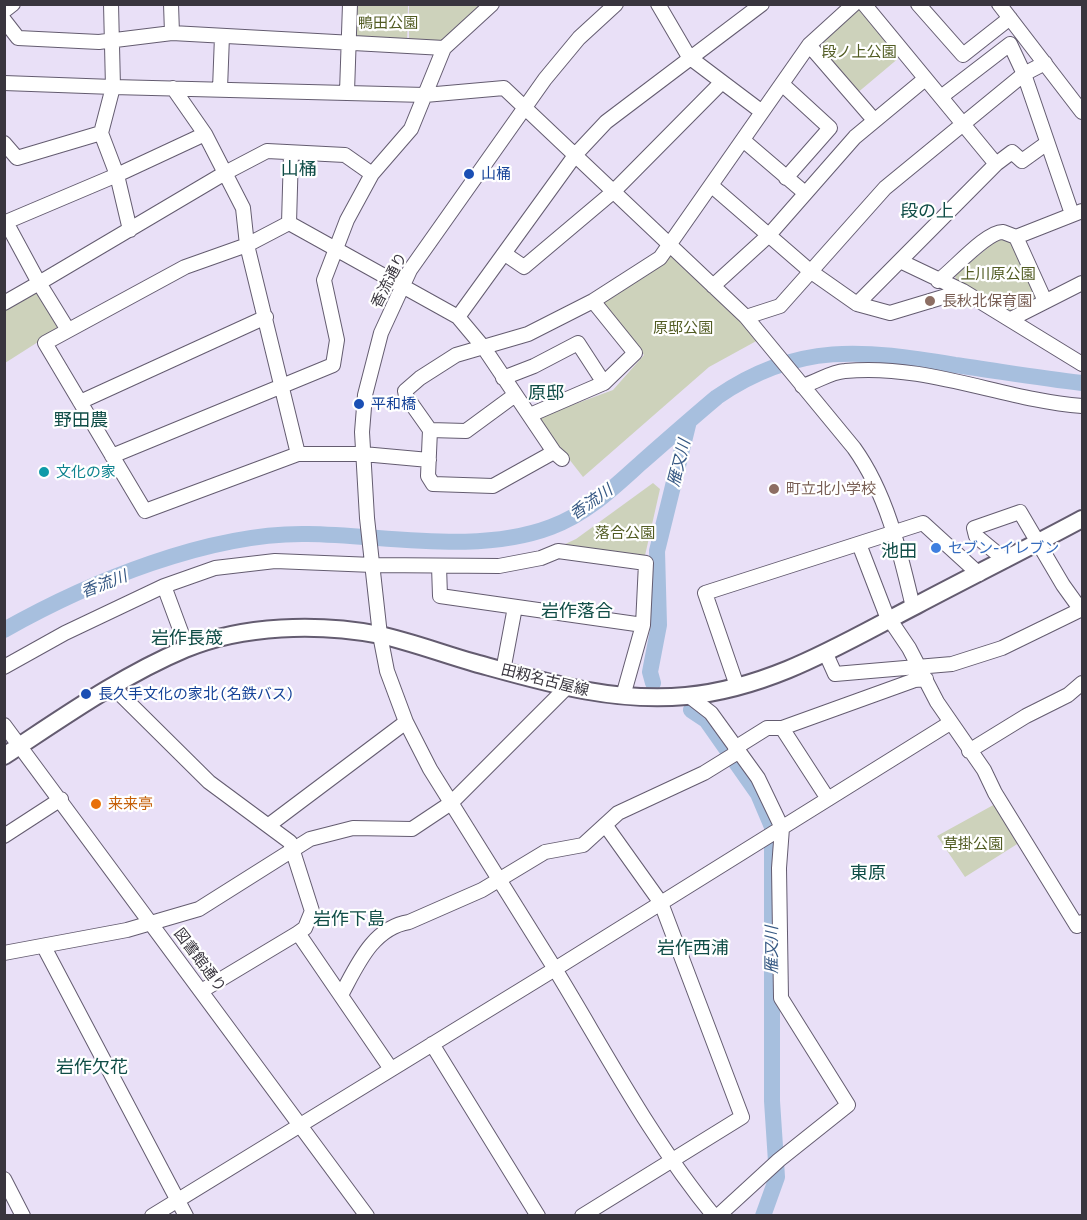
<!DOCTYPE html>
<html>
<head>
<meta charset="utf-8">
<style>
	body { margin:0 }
	#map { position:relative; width:1087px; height:1220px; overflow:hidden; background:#e9e0f7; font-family:Commissioner,sans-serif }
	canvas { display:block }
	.frame { position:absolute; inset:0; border:6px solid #39353e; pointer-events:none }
</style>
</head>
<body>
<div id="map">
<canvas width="1087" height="1220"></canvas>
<div class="frame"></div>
</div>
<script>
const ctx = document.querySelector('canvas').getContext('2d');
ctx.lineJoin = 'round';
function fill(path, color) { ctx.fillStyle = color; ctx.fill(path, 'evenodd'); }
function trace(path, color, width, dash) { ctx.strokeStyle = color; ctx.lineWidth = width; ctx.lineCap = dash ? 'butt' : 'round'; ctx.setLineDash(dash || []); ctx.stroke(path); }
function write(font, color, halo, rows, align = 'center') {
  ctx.font = font + ' Commissioner,"Noto Sans JP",sans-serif'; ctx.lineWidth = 4.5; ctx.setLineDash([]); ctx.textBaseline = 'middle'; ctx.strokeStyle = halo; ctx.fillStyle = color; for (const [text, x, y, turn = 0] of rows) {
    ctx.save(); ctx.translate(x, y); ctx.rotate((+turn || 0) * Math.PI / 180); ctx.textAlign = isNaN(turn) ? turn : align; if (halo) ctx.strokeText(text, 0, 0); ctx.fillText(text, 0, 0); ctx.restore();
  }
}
const green = new Path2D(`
	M 353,5 L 408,5 L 407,44 L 352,39 Z
	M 409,5 L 487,5 L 442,46 L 409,43 Z
	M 858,8 L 900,57 L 856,94 L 817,47 Z
	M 1002,236 L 1014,245 L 1039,297 L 1010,313 L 956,281 L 955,275 Z
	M 672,254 L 760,339 L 709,367 L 583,477 L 537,418 L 613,390 L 644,355 L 601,302 L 663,263 Z
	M 39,291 L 60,328 L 5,363 L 5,311 Z
	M 653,483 L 660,489 L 644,560 L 564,549 L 563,545 L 576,539 Z
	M 997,803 L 1022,841 L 965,877 L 937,836 Z`);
const river = new Path2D(`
	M 4,630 C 89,582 210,532 308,534 C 385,535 477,555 551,527 C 587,514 614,487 642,462 C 667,440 692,418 717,397 C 798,341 865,350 955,365 C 998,371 1040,378 1082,383
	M 653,683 L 650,672 L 659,625 L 657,551 L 689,421
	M 691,710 L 706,720 L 758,794 L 772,827 L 772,1101 L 777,1177 L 763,1216`);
const minor = new Path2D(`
	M 111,4 L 113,87 L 425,95 L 504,88 L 746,317 L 854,448 C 887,494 900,552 913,607
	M 171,4 L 172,33 L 444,48
	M 658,4 L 689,57 L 762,112
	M 918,4 L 963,55 L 1010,18
	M 999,4 L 1082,112
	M 4,11 L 13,4
	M 4,20 L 18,38 L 99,42 L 172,33
	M 809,45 L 874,120
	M 4,83 L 113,87 L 101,133 L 117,175 L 205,134 L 243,208 L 247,245 L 298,454
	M 782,84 L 830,128 L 786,178
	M 173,88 L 205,134
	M 220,89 L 222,36
	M 347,92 L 350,4
	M 941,97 L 1010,44 L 1024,74 L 1072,214
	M 743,140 L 805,193
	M 4,143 L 17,158 L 101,133
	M 996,164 L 1012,152 L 1022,161 L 1047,143
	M 712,186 L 810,271 L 857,304 L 996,164 L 864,4
	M 289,223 L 291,153
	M 130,230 L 117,175 L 6,222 L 39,283 L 225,173 L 267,151 L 345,155 L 372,174
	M 1016,237 L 1082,211
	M 505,254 L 524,267 L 613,192 L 722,82
	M 900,261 L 963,291 L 1082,364
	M 938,281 C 954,269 987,231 1003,232 L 1016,237 L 1045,301
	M 713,286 L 769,235 L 855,137 L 925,79
	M 4,303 L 39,283 L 68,330
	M 857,304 L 890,313 L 963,291
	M 458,317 L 576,154 L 606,122 L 762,4
	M 746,317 L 780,306 L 885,188 L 1024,74 L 1045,63
	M 1011,319 L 1082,283
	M 503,378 L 534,366 L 578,343 L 604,383
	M 802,386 C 817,382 830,372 845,371 C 927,363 1003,400 1082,406
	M 80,402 L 266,317
	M 530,415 L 604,383 L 635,353 L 593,301
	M 430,430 L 466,431 L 515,395
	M 554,452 L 493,486 L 433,484 L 428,476 L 430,430 L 406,396 L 405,391 L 420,378 L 456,355 L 528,334 L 593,301 L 660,258 L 809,45 L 854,4
	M 112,456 L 333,365 L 337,340 L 324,280 L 347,220 L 372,174 L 411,129 L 444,48 L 492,4
	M 429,460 L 363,454 L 298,454 L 145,511 L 45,343 L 185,267 L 247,245 L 289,223 L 458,317 L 484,348 L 554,452 L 562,459
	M 859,544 L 886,614 L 909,648 L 937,702 L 984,770 L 995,793 L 1077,926 L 1082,922
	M 1005,560 L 976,536 L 974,528 L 1020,512 L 1063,585 L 1081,610
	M 439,566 L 440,596 L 643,625
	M 164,586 L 187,648
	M 826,654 L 835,674 L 952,664 L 1002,648 L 1082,609
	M 4,667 L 65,633 L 164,586 L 215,568 L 275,561 L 373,565 L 499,566 L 541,558 L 558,551 L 646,563 L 643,625 L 623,696
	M 503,671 L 515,607
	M 737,686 L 705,593 L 923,523 L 979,574
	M 113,687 L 209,782 L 290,842 L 312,911 L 305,928 L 298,933 L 391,1069
	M 689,696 L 711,713 L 758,778 L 782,828 L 779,868 L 781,998 L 848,1105 L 779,1160 L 718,1216
	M 4,725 L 367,1216
	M 782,728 L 828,799
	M 735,748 L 767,728 L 782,728 L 915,680 L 926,679
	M 969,751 L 1026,716 L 1068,695 L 1082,683
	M 269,825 L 406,722
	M 4,836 L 61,799
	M 44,947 L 186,1216
	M 4,953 L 127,930 L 199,909 L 310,839 L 353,828 L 412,829 L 451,803 L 566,688
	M 203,990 L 298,933
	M 341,995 C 357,966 372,928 409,922 L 482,890 L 545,852 L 583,845 L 618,813 L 704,773 L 738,752
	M 432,1044 L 538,1216
	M 4,1179 L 23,1216
	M 152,1216 L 555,969 L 430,769 L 406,722 L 387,671 L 380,635 L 367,518 L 362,432 L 365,395 L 381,333 L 410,270 L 545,79 L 579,38 L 616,4
	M 582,1216 L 742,1117 L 661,903 L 606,826
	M 714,1216 C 652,1141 605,1051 555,969 L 950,723`);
const major = new Path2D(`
	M 4,756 C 62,718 121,676 185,649 C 243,625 318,623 380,635 C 412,642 443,654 475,663 C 544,682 613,703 686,696 C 772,688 843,643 917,605 C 972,576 1028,548 1082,519`);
const markers = [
	[469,174,6,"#1a4fb4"],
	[930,301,6,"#8d6e63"],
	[359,404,6,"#1a4fb4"],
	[44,472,6,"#0f9aa8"],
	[774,489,6,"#8d6e63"],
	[936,548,6,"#3f7fe0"],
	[86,694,6,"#1a4fb4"],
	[96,804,6,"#e8710a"]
];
const parkNames = [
	["鴨田公園",388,23],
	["段ノ上公園",859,52],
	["上川原公園",998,274],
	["原邸公園",683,328],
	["落合公園",625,533],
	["草掛公園",973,844]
];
const transitNames = [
	["山桶",481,174],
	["平和橋",371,404],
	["長久手文化の家北 (名鉄バス)",98,694]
];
const streetNames = [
	["香流通り",389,280,-63],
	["田籾名古屋線",545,680,14],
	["図書館通り",200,960,53]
];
const educationNames = [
	["長秋北保育園",942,301],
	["町立北小学校",786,489]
];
const cultureNames = [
	["文化の家",56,472]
];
const shopNames = [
	["セブン-イレブン",948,548]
];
const foodNames = [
	["来来亭",108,804]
];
const waterNames = [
	["雁又川",679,463,-76],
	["香流川",591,502,-35],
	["香流川",104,584,-21],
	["雁又川",772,950,-90]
];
const quarterNames = [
	["山桶",299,169],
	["段の上",927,211],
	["原邸",546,393],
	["野田農",81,420],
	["池田",899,551],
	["岩作落合",577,611],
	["岩作長筬",187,638],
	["東原",868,873],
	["岩作下島",349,919],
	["岩作西浦",693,948],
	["岩作欠花",92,1067]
];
fill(green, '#cdd2bb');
trace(river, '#a7bfde', 16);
trace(minor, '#645c70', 16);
trace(major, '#645c70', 20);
trace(minor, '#fff', 14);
trace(major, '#fff', 16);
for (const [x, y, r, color] of markers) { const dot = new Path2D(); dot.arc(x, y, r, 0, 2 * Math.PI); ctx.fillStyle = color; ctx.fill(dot); trace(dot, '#fff', 2); }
write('15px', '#525c23', '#fff', parkNames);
write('15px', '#164399', '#fff', transitNames, 'left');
write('15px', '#39353e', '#fff', streetNames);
write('15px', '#785e54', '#fff', educationNames, 'left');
write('15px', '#0d838f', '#fff', cultureNames, 'left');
write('15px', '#366cbe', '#fff', shopNames, 'left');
write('15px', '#c56008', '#fff', foodNames, 'left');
write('italic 16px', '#375984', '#fff', waterNames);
write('18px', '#104d47', '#fff', quarterNames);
</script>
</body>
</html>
